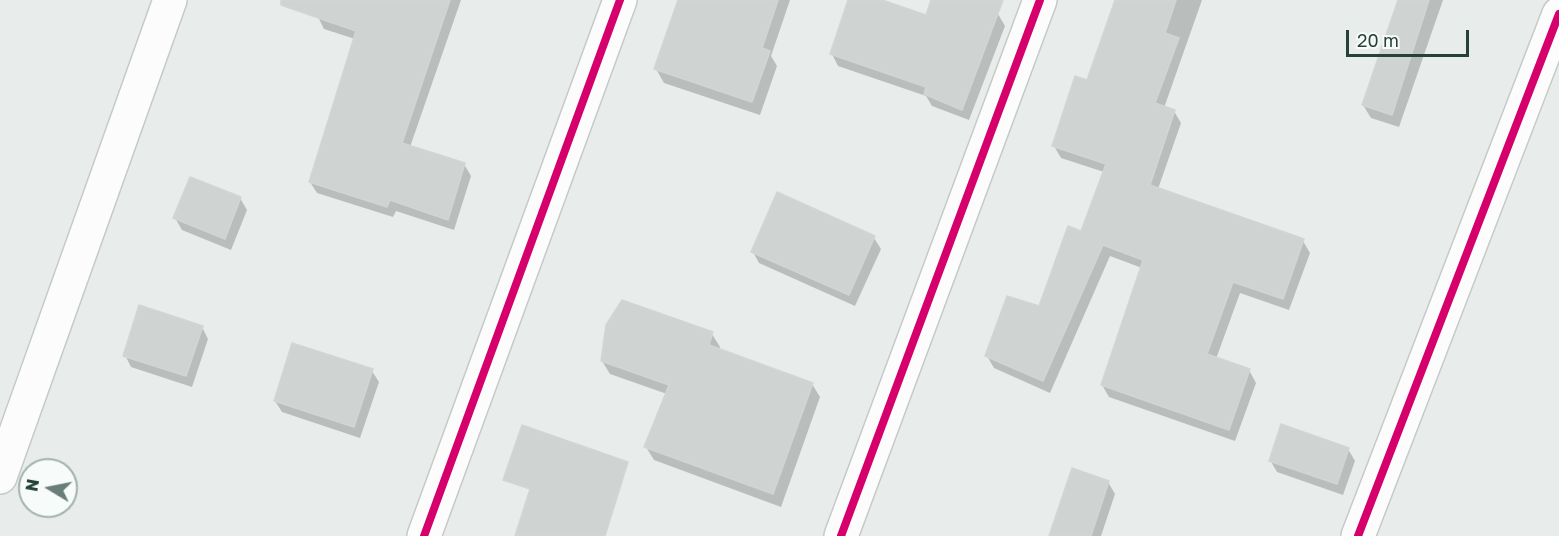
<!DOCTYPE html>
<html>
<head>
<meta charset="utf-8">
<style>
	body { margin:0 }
	#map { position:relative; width:1559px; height:536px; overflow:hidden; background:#e8edeb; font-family:"Golos Text",sans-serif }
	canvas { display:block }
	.north { position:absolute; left:18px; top:458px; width:60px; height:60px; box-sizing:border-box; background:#f7fbf9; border:2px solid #a3b1ad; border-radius:50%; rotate:280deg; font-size:16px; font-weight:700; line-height:24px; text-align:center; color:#24423a }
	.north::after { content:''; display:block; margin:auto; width:21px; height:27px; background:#697e78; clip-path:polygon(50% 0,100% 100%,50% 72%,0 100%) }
	.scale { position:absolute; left:1346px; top:30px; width:123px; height:27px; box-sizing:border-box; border:3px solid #24423a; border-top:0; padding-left:8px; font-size:18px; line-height:21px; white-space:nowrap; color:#24423a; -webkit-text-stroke:4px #f7fbf9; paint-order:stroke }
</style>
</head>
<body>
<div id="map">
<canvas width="1559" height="536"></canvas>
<div class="north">N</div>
<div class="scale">20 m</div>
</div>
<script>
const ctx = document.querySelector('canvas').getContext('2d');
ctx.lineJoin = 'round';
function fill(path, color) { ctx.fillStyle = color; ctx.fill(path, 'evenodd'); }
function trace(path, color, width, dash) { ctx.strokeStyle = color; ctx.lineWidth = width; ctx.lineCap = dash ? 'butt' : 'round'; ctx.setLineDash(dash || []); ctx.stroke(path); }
const shadow = new Path2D(`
	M 322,0 L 461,0 L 410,147 L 464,164 L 471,176 L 454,230 L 396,211 L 393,217 L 317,193 L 310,182 L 355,39 L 324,29 L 318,17 Z
	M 680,0 L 790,0 L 771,56 L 777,66 L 760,115 L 664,83 L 656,69 Z
	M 850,0 L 877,0 L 927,17 L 933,0 L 956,0 L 998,14 L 1005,26 L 969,120 L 932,106 L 926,96 L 838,66 L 832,54 Z
	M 1117,0 L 1202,0 L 1164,108 L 1174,111 L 1181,123 L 1158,189 L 1303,241 L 1310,253 L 1289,310 L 1240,293 L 1216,359 L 1249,370 L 1256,383 L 1235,441 L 1109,397 L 1102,385 L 1142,268 L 1110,256 L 1050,393 L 994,368 L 987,356 L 1040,308 L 1082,233 L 1104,172 L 1061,158 L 1054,146 L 1088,82 Z
	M 1399,0 L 1443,0 L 1399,127 L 1371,118 L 1363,105 Z
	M 240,198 L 247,210 L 231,250 L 182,230 L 175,218 Z
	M 874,238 L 881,249 L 855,306 L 759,263 L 753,252 Z
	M 202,327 L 208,339 L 192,387 L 131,367 L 125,355 Z
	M 712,334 L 720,347 L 719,350 L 812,384 L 820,397 L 781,507 L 654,460 L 646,447 L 667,394 L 610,374 L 602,361 Z
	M 372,371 L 379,382 L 360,438 L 282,412 L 275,401 Z
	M 1348,449 L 1355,461 L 1343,495 L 1277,472 L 1270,460 Z
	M 1108,482 L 1115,494 L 1101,536 L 1056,536 Z`);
const building = new Path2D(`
	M 281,0 L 450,0 L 402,143 L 465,163 L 448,220 L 390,200 L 387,207 L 309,182 L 356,31 L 281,5 Z
	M 678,0 L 778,0 L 762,48 L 770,51 L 752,102 L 654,69 Z
	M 848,0 L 882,0 L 926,15 L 931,0 L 1003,0 L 962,110 L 924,94 L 926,87 L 830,54 Z
	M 1115,0 L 1176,0 L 1165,33 L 1179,38 L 1155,103 L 1175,110 L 1150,185 L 1304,239 L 1283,299 L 1233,282 L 1207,354 L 1250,369 L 1229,430 L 1101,385 L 1143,260 L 1103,245 L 1043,381 L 985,356 L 1007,296 L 1039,306 L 1068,226 L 1081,231 L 1106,164 L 1052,146 L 1075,76 L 1087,80 Z
	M 1398,0 L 1429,0 L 1392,115 L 1362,105 Z
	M 190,177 L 241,197 L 225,239 L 173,218 Z
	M 777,192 L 875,236 L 849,295 L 751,252 Z
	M 622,300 L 713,332 L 709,345 L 813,383 L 773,494 L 644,447 L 669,385 L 601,361 L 606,325 Z
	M 139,305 L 203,326 L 186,376 L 123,356 Z
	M 292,343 L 373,369 L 354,427 L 274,401 Z
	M 1281,424 L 1349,448 L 1337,484 L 1269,461 Z
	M 522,425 L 628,462 L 605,536 L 515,536 L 530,489 L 503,480 Z
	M 1072,468 L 1109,481 L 1091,536 L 1049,536 Z`);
const minor = new Path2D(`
	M 0,477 L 170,0
	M 424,536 L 620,0
	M 841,536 L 1040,0
	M 1358,536 L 1559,14`);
const cycleway = new Path2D(`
	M 424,536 L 620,0
	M 841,536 L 1040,0
	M 1358,536 L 1559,14`);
fill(shadow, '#0003');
fill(building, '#cfd4d2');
trace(building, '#d1d6d4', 1.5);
trace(minor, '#c5cac8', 36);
trace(minor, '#fcfcfc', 33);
trace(cycleway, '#d6006c', 8);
</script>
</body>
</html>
